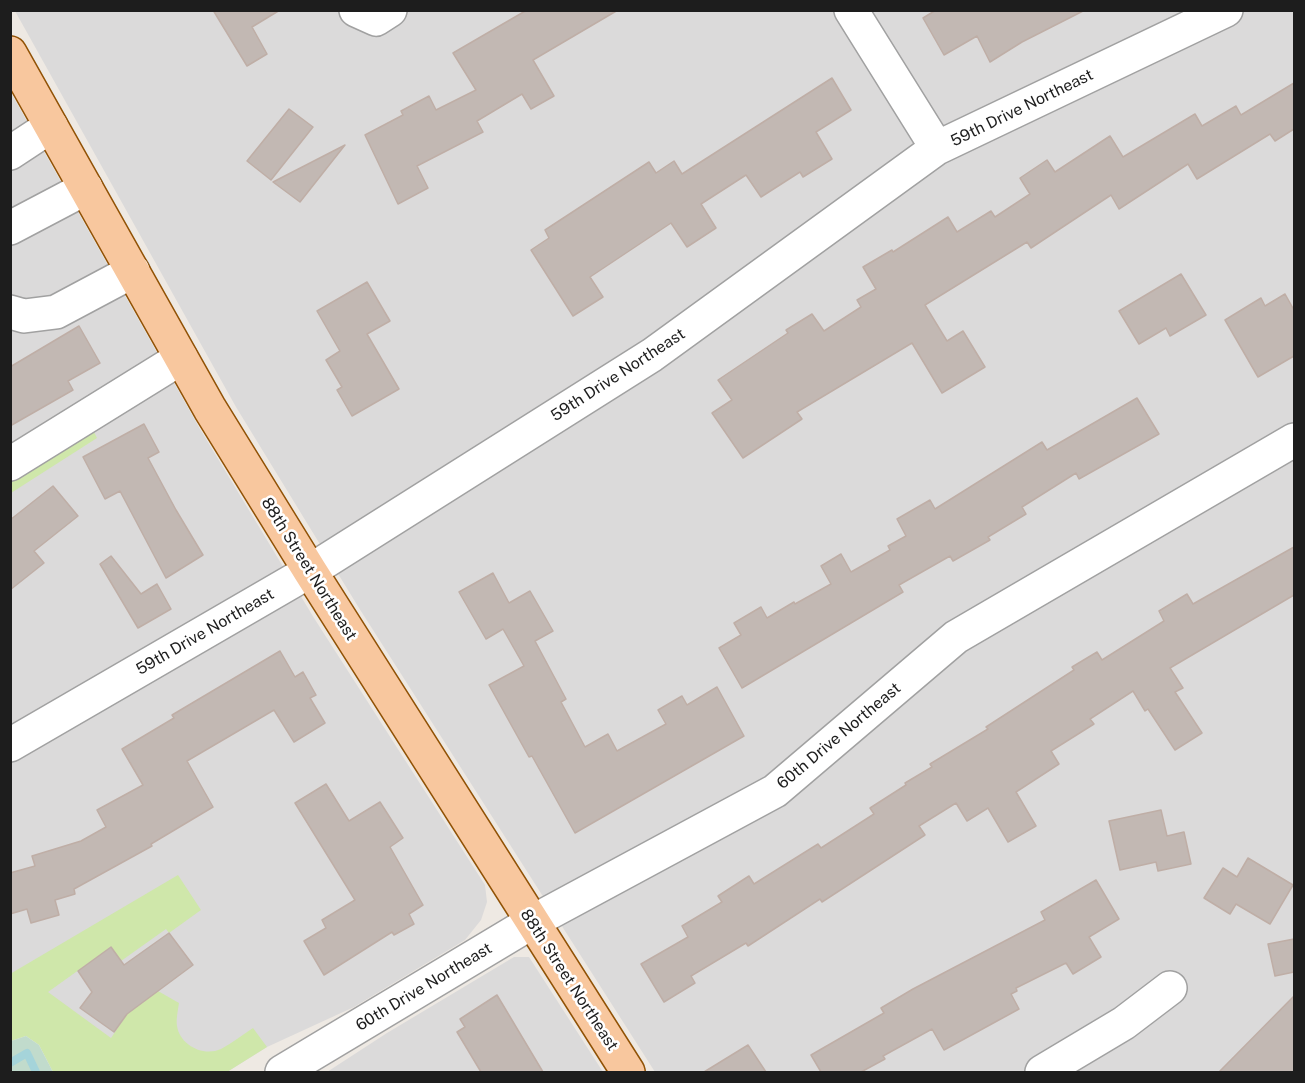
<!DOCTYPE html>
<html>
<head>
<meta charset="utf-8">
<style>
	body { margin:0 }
	#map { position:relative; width:1305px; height:1083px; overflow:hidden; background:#eee9e3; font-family:"Public Sans",sans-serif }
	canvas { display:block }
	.frame { position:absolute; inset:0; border:12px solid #1d1d1d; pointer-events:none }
</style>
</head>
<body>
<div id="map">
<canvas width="1305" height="1083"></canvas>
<div class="frame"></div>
</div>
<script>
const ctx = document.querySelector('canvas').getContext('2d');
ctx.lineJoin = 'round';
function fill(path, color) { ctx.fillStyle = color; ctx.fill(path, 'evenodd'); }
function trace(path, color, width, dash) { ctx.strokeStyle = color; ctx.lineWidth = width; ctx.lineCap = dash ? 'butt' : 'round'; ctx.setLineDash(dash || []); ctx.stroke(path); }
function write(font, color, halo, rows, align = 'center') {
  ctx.font = font + ' "Public Sans",sans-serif'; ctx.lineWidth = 5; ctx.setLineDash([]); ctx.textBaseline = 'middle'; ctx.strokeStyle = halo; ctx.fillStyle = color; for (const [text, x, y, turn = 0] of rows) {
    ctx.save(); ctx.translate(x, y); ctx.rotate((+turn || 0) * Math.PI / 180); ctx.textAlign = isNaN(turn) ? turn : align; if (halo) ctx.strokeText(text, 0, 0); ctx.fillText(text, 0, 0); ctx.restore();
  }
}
const residential = new Path2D(`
	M 15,11 L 1294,11 L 1294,1072 L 655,1072 L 359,608 L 236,407 Z
	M 10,91 L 200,429 L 314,618 L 485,885 L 487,902 L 481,920 L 465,940 L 354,1007 L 267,1047 L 227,1072 L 103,1072 L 11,1011 Z
	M 514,957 L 529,957 L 603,1072 L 327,1072 L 387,1033 Z`);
const grass = new Path2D(`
	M 93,430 L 97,438 L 11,493 L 11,478 Z
	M 178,875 L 201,910 L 169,933 L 166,929 L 121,961 L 111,947 L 48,992 L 111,1038 L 127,1014 L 158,991 L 179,1003 C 178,1010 176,1019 177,1026 C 180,1045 203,1057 221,1049 C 232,1043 242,1035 253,1028 L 267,1047 L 227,1072 L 53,1072 L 39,1045 L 26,1036 L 11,1041 L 10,974 Z`);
const wetland = new Path2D(`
	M 26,1036 L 39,1045 L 53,1072 L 11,1072 L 11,1041 Z`);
const stream = new Path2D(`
	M 10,1063 L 27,1053 L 36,1072`);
const building = new Path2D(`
	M 213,10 L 280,10 L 252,27 L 267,54 L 247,66 Z
	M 527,10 L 618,10 L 533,60 L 554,96 L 531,109 L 522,94 L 477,121 L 483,132 L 417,166 L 428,188 L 398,204 L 365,135 L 403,115 L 401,111 L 429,96 L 436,110 L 476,90 L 453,53 Z
	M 936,10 L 1085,10 L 1022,42 L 990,62 L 977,36 L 944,55 L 923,18 Z
	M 832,78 L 851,110 L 816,132 L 832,159 L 803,177 L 800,172 L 761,197 L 746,175 L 701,204 L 716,228 L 687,247 L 671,223 L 590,277 L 603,297 L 573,316 L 531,250 L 549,238 L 545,230 L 649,162 L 656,173 L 674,161 L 682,174 Z
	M 1294,83 L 1294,129 L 1275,141 L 1270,134 L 1197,179 L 1188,164 L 1119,209 L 1111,195 L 1031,248 L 1027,242 L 925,305 L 947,341 L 963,331 L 985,367 L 942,393 L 912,343 L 797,412 L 802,419 L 743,458 L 712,413 L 732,400 L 718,380 L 788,333 L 786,330 L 812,314 L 824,331 L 861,307 L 857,300 L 876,289 L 863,267 L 892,250 L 893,252 L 948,217 L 957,232 L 991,211 L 995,217 L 1030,194 L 1020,178 L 1047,160 L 1055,172 L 1110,136 L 1123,157 L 1195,114 L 1202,126 L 1236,106 L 1241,115 Z
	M 289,109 L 313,127 L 271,180 L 247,161 Z
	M 345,145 L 300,202 L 273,182 Z
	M 1181,274 L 1206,315 L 1170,336 L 1166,328 L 1139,344 L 1119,311 Z
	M 367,282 L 390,321 L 367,334 L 399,389 L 352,416 L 337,390 L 342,387 L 326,360 L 340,351 L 317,311 Z
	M 1285,294 L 1294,310 L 1294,356 L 1258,377 L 1225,320 L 1261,298 L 1265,306 Z
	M 79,326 L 100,363 L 68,381 L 73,390 L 10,426 L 10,367 Z
	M 1137,398 L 1159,434 L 1079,479 L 1076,473 L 1022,507 L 1026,514 L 988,537 L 990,540 L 953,561 L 950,556 L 899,585 L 903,592 L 742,688 L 719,648 L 741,635 L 734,623 L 761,607 L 767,618 L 794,602 L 795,604 L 831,584 L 821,566 L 841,554 L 851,572 L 890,550 L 888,546 L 906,536 L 897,519 L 930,500 L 935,509 L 1042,442 L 1047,450 Z
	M 144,424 L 159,452 L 148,458 L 176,510 L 203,555 L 166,578 L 120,491 L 105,499 L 83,457 Z
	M 53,486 L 78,516 L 34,551 L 44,563 L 10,590 L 10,520 Z
	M 1294,547 L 1294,595 L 1170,668 L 1183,688 L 1175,692 L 1202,733 L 1175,750 L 1148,709 L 1145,711 L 1133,691 L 1090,719 L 1094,724 L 1051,751 L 1059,764 L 1016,792 L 1036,826 L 1008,842 L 988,808 L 967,821 L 956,803 L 919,826 L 925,835 L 822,902 L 820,899 L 748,946 L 746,943 L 691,976 L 695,983 L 664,1002 L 641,964 L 688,937 L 682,926 L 722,902 L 718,896 L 749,876 L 754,884 L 818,844 L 821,848 L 874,814 L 870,808 L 906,785 L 905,783 L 932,767 L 930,764 L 988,729 L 986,727 L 1074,670 L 1072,667 L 1097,652 L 1102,660 L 1164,621 L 1159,611 L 1187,594 L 1193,604 Z
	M 111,556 L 141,594 L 157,584 L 171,609 L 138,628 L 100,564 Z
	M 493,573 L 509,603 L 530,591 L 553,631 L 535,641 L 566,699 L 561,702 L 585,747 L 608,734 L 617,751 L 666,724 L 658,710 L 682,696 L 687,705 L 717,687 L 744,736 L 575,833 L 532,756 L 529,757 L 489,685 L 524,666 L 503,629 L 486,639 L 459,592 Z
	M 280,651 L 295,677 L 303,672 L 316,695 L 310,698 L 325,723 L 294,742 L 274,710 L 187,761 L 213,807 L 151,844 L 152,846 L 74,889 L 75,894 L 55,900 L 59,915 L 31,923 L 27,909 L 10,914 L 10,873 L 35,866 L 32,856 L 81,841 L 106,827 L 97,810 L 143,785 L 122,749 L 174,718 L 172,715 Z
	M 326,784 L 349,821 L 380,802 L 403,838 L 390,847 L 423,905 L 409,914 L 414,924 L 394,935 L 392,932 L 324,975 L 304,941 L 326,928 L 322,920 L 355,900 L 295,803 Z
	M 1161,810 L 1167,836 L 1184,832 L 1191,864 L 1158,871 L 1156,862 L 1120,870 L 1109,821 Z
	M 1248,858 L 1293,885 L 1270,924 L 1236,904 L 1230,914 L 1204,898 L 1223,868 L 1237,877 Z
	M 1096,880 L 1119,919 L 1089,937 L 1101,957 L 1073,974 L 1066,963 L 1016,988 L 1017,991 L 1011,994 L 1019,1009 L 944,1050 L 932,1029 L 883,1056 L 885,1059 L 861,1072 L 821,1072 L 811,1055 L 884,1013 L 881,1008 L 913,989 L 1045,920 L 1041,912 Z
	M 169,933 L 193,965 L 127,1014 L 114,1032 L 80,1008 L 92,992 L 78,971 L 111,947 L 124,965 Z
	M 1294,939 L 1294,972 L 1275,976 L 1268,944 Z
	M 497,995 L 543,1072 L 481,1072 L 457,1032 L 465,1027 L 460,1019 Z
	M 1294,996 L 1294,1072 L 1219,1072 Z
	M 748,1045 L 766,1072 L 704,1072 Z`);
const minor = new Path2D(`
	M 356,10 L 376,19 L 390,10
	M 851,10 L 937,148
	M 10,153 L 51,126
	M 10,228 L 86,188
	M 10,312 L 24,316 L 56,312 L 133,271
	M 10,464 L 181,358
	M 10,745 L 310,571 L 652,355 L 937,148 L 1226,10
	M 282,1072 L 532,922 L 775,791 L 956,637 L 1294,440
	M 1042,1072 L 1124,1023 L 1170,988`);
const major = new Path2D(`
	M 10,53 L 210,409 L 310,571 L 628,1072`);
const streetNames = [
	["59th Drive Northeast",1022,108,-26],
	["59th Drive Northeast",618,375,-33],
	["88th Street Northeast",309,569,58],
	["59th Drive Northeast",205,632,-30],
	["60th Drive Northeast",839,736,-40],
	["88th Street Northeast",569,980,57],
	["60th Drive Northeast",424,987,-31]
];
fill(residential, '#dbdada');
fill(grass, '#cfe7aa');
fill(wetland, '#c1dbcc');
trace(stream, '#a5d4da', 8);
fill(building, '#c2b8b3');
trace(building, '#bfaea6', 1.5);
trace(minor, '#a1a1a1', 36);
trace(major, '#915205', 36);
trace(minor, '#fff', 33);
trace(major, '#f8c79e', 33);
write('16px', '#1d1d1d', '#fff', streetNames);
</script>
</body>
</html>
